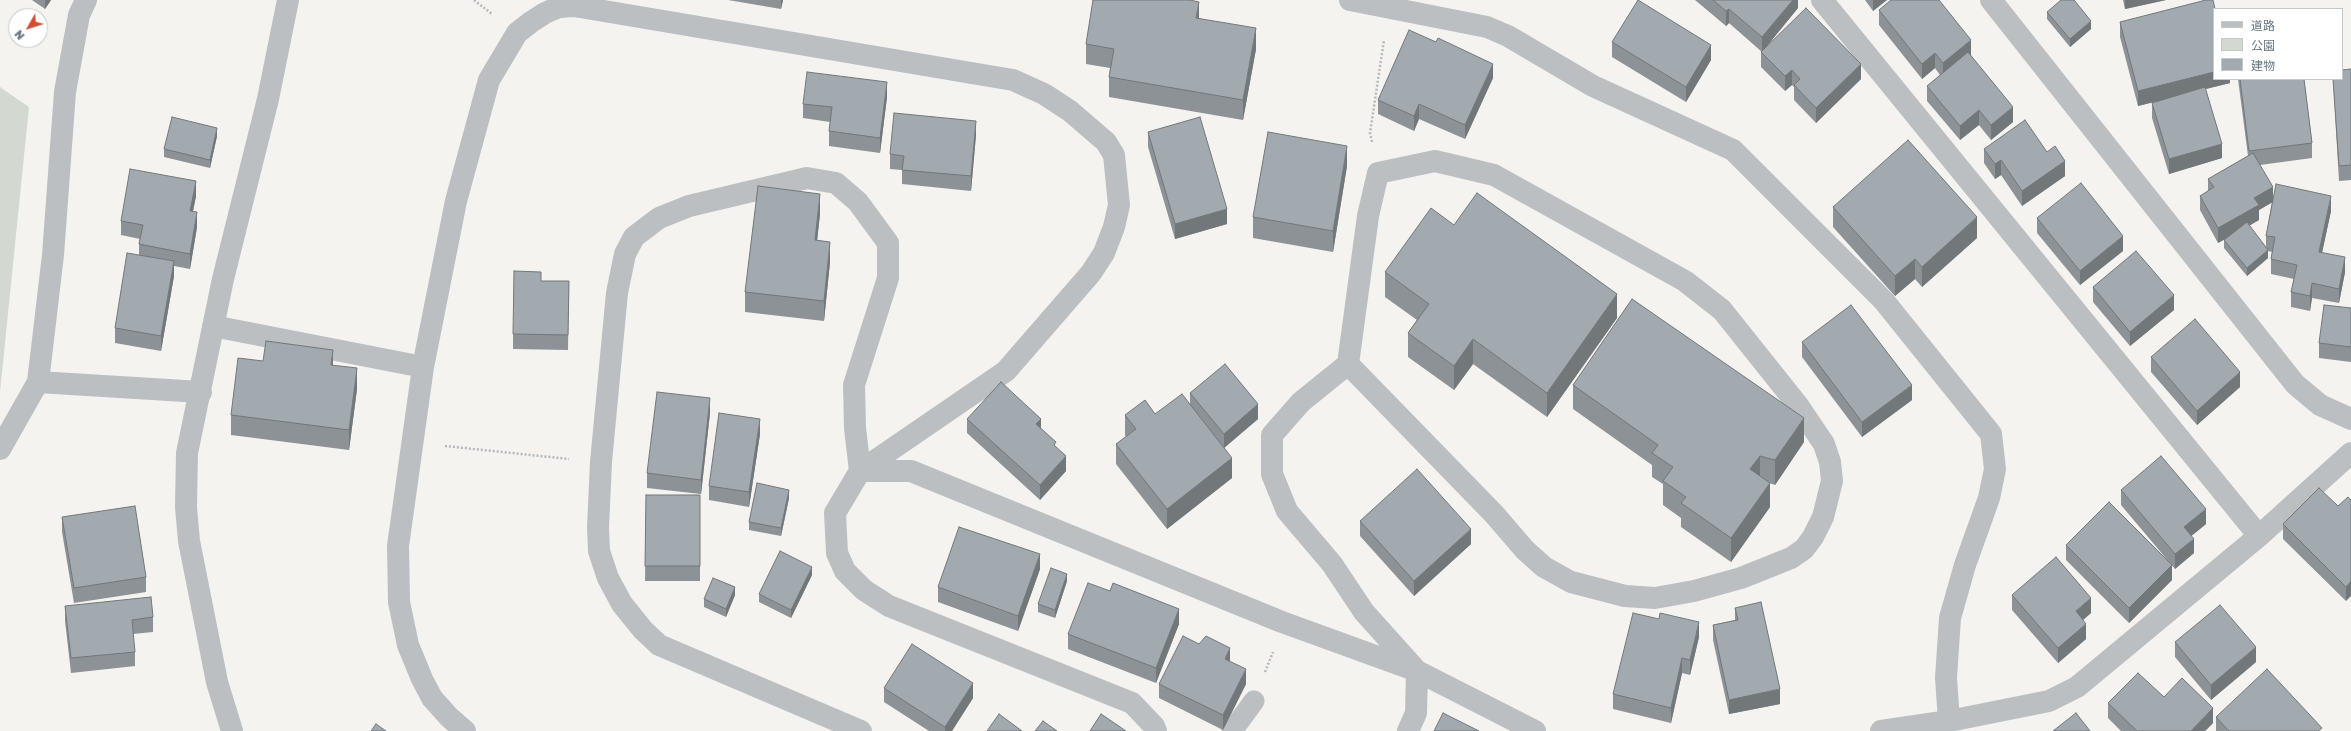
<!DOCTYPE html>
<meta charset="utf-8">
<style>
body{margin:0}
#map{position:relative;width:2351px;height:731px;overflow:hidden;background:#f4f3f0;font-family:"Golos Text","Noto Sans JP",sans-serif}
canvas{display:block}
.legend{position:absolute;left:2213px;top:8px;width:130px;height:72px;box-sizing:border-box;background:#fff;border:1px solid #c2c8cb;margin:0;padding:5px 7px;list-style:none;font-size:12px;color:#66757e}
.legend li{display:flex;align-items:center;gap:8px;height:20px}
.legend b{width:20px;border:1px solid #c2c8cb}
.north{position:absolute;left:8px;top:8px;width:40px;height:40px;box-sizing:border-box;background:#fff;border:1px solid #c2c8cb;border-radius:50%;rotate:231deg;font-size:11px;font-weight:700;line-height:16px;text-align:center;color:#66757e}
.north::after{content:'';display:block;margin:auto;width:14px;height:18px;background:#d04f34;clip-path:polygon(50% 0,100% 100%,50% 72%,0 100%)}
</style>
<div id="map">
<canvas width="2351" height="731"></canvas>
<ul class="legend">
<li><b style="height:5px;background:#bbbfc2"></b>道路</li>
<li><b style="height:11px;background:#d3d8d0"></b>公園</li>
<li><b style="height:11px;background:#a3aaaf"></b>建物</li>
</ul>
<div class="north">N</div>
</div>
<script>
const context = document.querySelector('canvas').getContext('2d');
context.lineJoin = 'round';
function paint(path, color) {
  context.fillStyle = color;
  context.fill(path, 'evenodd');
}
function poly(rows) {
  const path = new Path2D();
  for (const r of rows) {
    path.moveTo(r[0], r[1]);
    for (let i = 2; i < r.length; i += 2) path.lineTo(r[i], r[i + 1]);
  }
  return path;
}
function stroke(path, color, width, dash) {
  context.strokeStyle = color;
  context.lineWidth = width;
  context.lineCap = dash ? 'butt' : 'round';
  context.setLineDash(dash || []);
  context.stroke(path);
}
paint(poly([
 [0,87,29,107,0,392]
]), '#d3d8d0');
stroke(poly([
 [474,0,492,14],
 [1372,142,1370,133,1384,40],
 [445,446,569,459],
 [1265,672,1273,652]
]), '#b5b8ba', 2.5, [2, 2]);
stroke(poly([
 [1232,731,1254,701]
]), '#bbbfc2', 21);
stroke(poly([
 [1350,0,1487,27,1508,36,1593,86,1733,150,1884,301,1991,434,1995,469,1989,498,1965,565,1950,618,1946,678,1949,721],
 [1822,0,2259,536],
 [1991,0,2295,384,2320,405,2351,419],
 [213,326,423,367],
 [1348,364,1494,514,1525,550,1544,567,1571,582,1625,596,1655,598,1694,591,1741,578,1791,558,1804,549,1813,537,1823,517,1832,481,1830,462,1824,444,1797,404,1722,310,1685,281,1494,175,1435,161,1378,173,1368,216,1348,364,1301,402,1272,435,1272,474,1287,511,1332,564,1364,612,1417,671,1416,713,1408,731],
 [38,382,201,392],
 [0,449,38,382,53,255,65,92,79,15,86,0],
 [860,471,911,471,1282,622,1417,671,1535,731],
 [232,731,217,682,189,541,186,507,187,453,223,279,268,99,288,0],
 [465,731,449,717,432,698,422,679,408,645,399,602,398,546,423,367,456,201,489,80,517,33,531,22,545,13,559,7,574,6,1013,80,1044,94,1070,111,1106,142,1114,155,1119,205,1114,227,1104,253,1091,273,1006,371,860,471],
 [861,731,659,645,643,630,622,604,608,578,599,551,598,527,601,462,617,293,625,254,634,237,659,218,689,206,807,178,836,183,858,202,888,243,888,278,854,385,855,428,860,471,835,513,837,553,845,571,864,590,889,606,1132,703,1154,726,1156,731],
 [1881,731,1949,721,2049,701,2077,687,2259,536,2351,453]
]), '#bbbfc2', 22);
paint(poly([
 [32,0,51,0,45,9],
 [728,0,783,0,781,9],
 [1695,0,1798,0,1798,8,1763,51,1861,79,1816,123,1794,100,1794,87,1792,85,1785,91,1761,67,1761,52,1762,52,1729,23,1726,26],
 [1865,0,1887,0,1873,11],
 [2123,0,2166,0,2125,9],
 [1879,10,1971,55,1971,56,2013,122,1991,140,1979,125,1960,140,1927,101,1927,86,1940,75,1935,68,1922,79,1879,25],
 [2047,12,2091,29,2070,47,2047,19],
 [1199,18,1256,49,1243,120,1109,97,1109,77,1110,68,1086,64,1086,44],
 [2120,22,2230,79,2230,83,2205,89,2222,158,2169,174,2152,118,2152,103,2161,100,2138,106,2120,37],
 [1612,42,1711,60,1686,102,1612,57],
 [2351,69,2351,180,2339,181,2333,79,2342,79],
 [1493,78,1465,139,1419,119,1414,131,1378,114,1378,100],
 [2238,79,2304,79,2312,143,2312,158,2260,165,2273,202,2331,211,2322,252,2345,272,2339,303,2312,298,2310,311,2291,307,2291,292,2294,279,2271,274,2271,259,2272,252,2268,251,2268,258,2247,276,2224,248,2224,240,2227,238,2218,243,2200,210,2200,196,2208,191,2208,179,2248,156],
 [2272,202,2266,236,2266,247,2249,226,2259,220,2259,210],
 [887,97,880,153,829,146,829,131,830,122,803,118,803,104],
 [1148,132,1227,224,1175,239,1148,147],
 [976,135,971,191,902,184,902,170,890,169,890,154],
 [217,136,210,168,164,157,164,149],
 [1984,149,2047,152,2065,176,2022,206,2001,175,1995,179,1984,163],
 [1347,166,1333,252,1253,238,1253,217],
 [196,196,193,211,197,227,190,269,174,266,174,276,161,351,115,343,115,328,139,256,139,244,140,239,121,235,121,221],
 [1833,207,1977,238,1922,287,1915,279,1895,296,1833,227],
 [820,214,817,240,830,262,824,321,745,312,745,292],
 [2037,218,2123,251,2080,285,2037,233],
 [1454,225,1617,318,1547,417,1473,364,1454,390,1408,357,1408,333,1417,320,1385,297,1385,272],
 [541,281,569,281,568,350,513,349,513,334],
 [2093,287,2174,310,2130,346,2093,302],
 [2351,308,2351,362,2319,358,2319,343],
 [1802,342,1912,400,1862,437,1802,357],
 [2151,357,2240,387,2197,425,2151,372],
 [263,361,333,365,357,389,349,450,231,435,231,415],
 [1573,385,1804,442,1775,485,1769,483,1770,507,1731,562,1681,527,1681,518,1663,505,1663,484,1652,477,1652,465,1573,409],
 [1190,393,1258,419,1224,448,1232,478,1167,529,1116,464,1116,444,1126,437,1125,435,1125,415,1155,414,1190,405],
 [710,413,701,494,647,488,647,473],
 [967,419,1041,428,1056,447,1066,471,1040,500,967,433],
 [760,434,749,507,709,500,709,486],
 [2121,490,2206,524,2191,536,2194,553,2175,569,2121,505],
 [646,495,700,495,700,581,645,581],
 [789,498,781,536,749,530,749,522],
 [2351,500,2346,601,2283,539,2283,524,2338,506],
 [62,517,146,577,146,592,74,603,62,532],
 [1360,521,1471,544,1414,596,1360,536],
 [2066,545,2172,580,2129,623,2066,560],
 [1040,569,1018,631,938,602,938,587],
 [812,575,791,618,759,602,759,594],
 [1067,581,1055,618,1038,612,1038,604],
 [735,595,726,617,704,607,704,599],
 [2012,595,2091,613,2083,620,2086,639,2058,663,2012,610],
 [65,606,153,617,153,632,133,634,135,652,135,666,71,673,65,621],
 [1735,608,1780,704,1729,714,1713,640,1713,625,1735,620],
 [1179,624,1156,683,1068,649,1068,634],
 [1699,637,1690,675,1682,673,1671,723,1613,709,1613,694],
 [2175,642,2256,662,2211,700,2175,657],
 [1230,661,1246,684,1223,730,1159,698,1159,684],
 [884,688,973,698,952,731,929,731,884,702],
 [2164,697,2213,723,2205,731,2121,731,2108,718,2108,703],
 [2216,717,2322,731,2216,731]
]), '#8c9296');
paint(poly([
 [45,0,51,0,45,9],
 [781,0,783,0,781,9],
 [1793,0,1798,0,1798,8,1762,52,1762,37],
 [1873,0,1887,0,1873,11],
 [2125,0,2166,0,2125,9],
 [1199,2,1199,22,1196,18],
 [1729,9,1729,23,1726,26,1726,11],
 [2091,21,2091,29,2070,47,2070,39],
 [1256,28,1256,49,1243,120,1243,100],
 [1971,40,1971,55,1943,78,1943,63],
 [1711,45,1711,60,1686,102,1686,87],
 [1935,53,1935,68,1922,79,1922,64],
 [1493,64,1493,78,1465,139,1465,125],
 [1861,64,1861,79,1816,123,1816,108],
 [1792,70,1792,85,1785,91,1785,76],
 [2214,72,2214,79,2230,79,2230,83,2138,106,2138,91],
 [887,82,887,97,880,153,880,138],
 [1419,104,1419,119,1414,131,1414,116],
 [2013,107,2013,122,1991,140,1991,125],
 [1979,110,1979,125,1960,140,1960,126],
 [976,121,976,135,971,191,971,176],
 [217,128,217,136,210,168,210,160],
 [2222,144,2222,158,2169,174,2169,159],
 [1347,146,1347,166,1333,252,1333,231],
 [2001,160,2001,175,1995,179,1995,164],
 [2065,161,2065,176,2022,206,2022,191],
 [196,181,196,196,190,226,190,211],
 [2273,187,2273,202,2259,210,2259,220,2218,243,2218,228,2254,198],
 [820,194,820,214,815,260,815,240],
 [2331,196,2331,211,2319,267,2319,252],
 [1227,209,1227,224,1175,239,1175,224],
 [197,212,197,227,190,269,190,254],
 [1977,217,1977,238,1922,287,1922,267],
 [2123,236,2123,251,2080,285,2080,271],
 [830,242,830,262,824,321,824,301],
 [2268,250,2268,258,2247,276,2247,268],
 [2345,257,2345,272,2339,303,2339,289],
 [1915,259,1915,279,1895,296,1895,276],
 [174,261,174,276,161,351,161,336],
 [2312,283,2312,298,2310,311,2310,296],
 [1617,294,1617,318,1547,417,1547,393],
 [2174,295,2174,310,2130,346,2130,332],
 [1473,339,1473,364,1454,390,1454,366],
 [333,350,333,370,331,365],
 [357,368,357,389,349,450,349,430],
 [2240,372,2240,387,2197,425,2197,411],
 [1912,385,1912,400,1862,437,1862,422],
 [710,398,710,413,701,494,701,480],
 [1258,404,1258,419,1224,448,1224,434],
 [1804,418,1804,442,1775,485,1775,460],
 [760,419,760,434,749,507,749,492],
 [1041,419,1041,433,1036,424],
 [1066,456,1066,471,1040,500,1040,485],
 [1760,456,1760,480,1750,469],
 [1232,458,1232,478,1167,529,1167,509],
 [1770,483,1770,507,1731,562,1731,538],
 [789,490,789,498,781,536,781,528],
 [2206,509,2206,524,2184,542,2184,527],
 [1471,529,1471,544,1414,596,1414,581],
 [2194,539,2194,553,2175,569,2175,554],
 [1040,554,1040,569,1018,631,1018,616],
 [2172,565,2172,580,2129,623,2129,608],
 [812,567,812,575,791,618,791,610],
 [1067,574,1067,581,1055,618,1055,610],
 [2351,581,2351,596,2346,601,2346,587],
 [735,587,735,595,726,617,726,609],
 [2091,598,2091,613,2076,626,2076,611],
 [1179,609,1179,624,1156,683,1156,668],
 [1699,622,1699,637,1690,675,1690,660],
 [2086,624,2086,639,2058,663,2058,648],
 [2256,647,2256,662,2211,700,2211,685],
 [1230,648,1230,663,1225,659],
 [1682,658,1682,673,1671,723,1671,708],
 [1246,669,1246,684,1223,730,1223,715],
 [973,683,973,698,952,731,945,731,945,727],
 [1780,689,1780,704,1729,714,1729,700],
 [2213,708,2213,723,2205,731,2191,731]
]), '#72777a');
const building = poly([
 [1093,0,1190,0,1199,2,1196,18,1256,28,1243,100,1109,77,1114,49,1086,44,1093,0],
 [1638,0,1711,45,1686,87,1612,42,1638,0],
 [1713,0,1793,0,1762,37,1729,9,1726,11,1713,0],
 [1891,0,1939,0,1971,40,1943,63,1935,53,1922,64,1879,10,1891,0],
 [2061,0,2074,0,2091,21,2070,39,2047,12,2061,0],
 [2206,0,2213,0,2215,9,2214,9,2214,72,2138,91,2120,22,2206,0],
 [1806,8,1861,64,1816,108,1794,85,1800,79,1792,70,1785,76,1761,52,1806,8],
 [1409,30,1436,42,1438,38,1493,64,1465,125,1419,104,1414,116,1378,100,1409,30],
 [1968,52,2013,107,1991,125,1979,110,1960,126,1927,86,1968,52],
 [2351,69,2351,165,2339,166,2333,79,2342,79,2342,70,2351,69],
 [807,72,887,82,880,138,829,131,832,107,803,104,807,72],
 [2240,79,2304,79,2312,143,2249,151,2240,79],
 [2205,87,2222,144,2169,159,2152,103,2205,87],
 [894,113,976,121,971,176,902,170,904,156,890,154,894,113],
 [172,117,217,128,210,160,164,149,172,117],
 [1200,117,1227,209,1175,224,1148,132,1200,117],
 [2025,120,2047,152,2055,146,2065,161,2022,191,2001,160,1995,164,1984,149,2025,120],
 [1268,132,1347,146,1333,231,1253,217,1268,132],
 [1908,140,1977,217,1922,267,1915,259,1895,276,1833,207,1908,140],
 [2253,153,2273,187,2254,198,2259,205,2218,228,2200,196,2214,187,2208,179,2253,153],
 [130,169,196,181,190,211,197,212,190,254,139,244,143,225,121,221,130,169],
 [2081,183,2123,236,2080,271,2037,218,2081,183],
 [2276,184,2331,196,2319,252,2345,257,2339,289,2312,283,2310,296,2291,292,2297,265,2271,259,2275,237,2266,236,2276,184],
 [758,186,820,194,815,240,830,242,824,301,745,292,758,186],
 [1477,193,1617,294,1547,393,1473,339,1454,366,1408,333,1429,304,1385,272,1431,208,1454,225,1477,193],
 [2247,222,2268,250,2247,268,2224,240,2247,222],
 [2136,251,2174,295,2130,332,2093,287,2136,251],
 [127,253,174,261,161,336,115,328,127,253],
 [514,271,541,272,541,281,569,281,568,335,513,334,514,271],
 [1632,299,1804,418,1775,460,1760,456,1750,469,1770,483,1731,538,1681,503,1686,497,1663,481,1673,467,1652,453,1658,445,1573,385,1632,299],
 [1851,305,1912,385,1862,422,1802,342,1851,305],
 [2324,305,2351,308,2351,347,2319,343,2324,305],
 [2195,319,2240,372,2197,411,2151,357,2195,319],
 [266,341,333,350,331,365,357,368,349,430,231,415,238,358,263,361,266,341],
 [1225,364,1258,404,1224,434,1190,393,1225,364],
 [1001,382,1041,419,1036,424,1056,442,1054,445,1066,456,1040,485,967,419,1001,382],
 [657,392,710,398,701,480,647,473,657,392],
 [1182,394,1232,458,1167,509,1116,444,1136,429,1125,415,1145,400,1155,414,1182,394],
 [719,413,760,419,749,492,709,486,719,413],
 [2161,456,2206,509,2184,527,2194,539,2175,554,2121,490,2161,456],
 [1417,469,1471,529,1414,581,1360,521,1417,469],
 [757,483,789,490,781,528,749,522,757,483],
 [2319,488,2338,506,2348,497,2351,500,2351,581,2346,587,2283,524,2319,488],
 [646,495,700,495,700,566,645,566,646,495],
 [2109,502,2172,565,2129,608,2066,545,2109,502],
 [135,506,146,577,74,588,62,517,135,506],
 [959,527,1040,554,1018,616,938,587,959,527],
 [780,551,812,567,791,610,759,594,780,551],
 [2056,557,2091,598,2076,611,2086,624,2058,648,2012,595,2056,557],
 [1051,568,1067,574,1055,610,1038,604,1051,568],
 [713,578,735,587,726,609,704,599,713,578],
 [1088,583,1110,591,1113,583,1179,609,1156,668,1068,634,1088,583],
 [151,597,153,617,132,620,135,652,71,658,65,606,151,597],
 [1761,602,1780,689,1729,700,1713,625,1738,620,1735,608,1761,602],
 [2220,605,2256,647,2211,685,2175,642,2220,605],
 [1633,613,1659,619,1660,613,1699,622,1690,660,1682,658,1671,708,1613,694,1633,613],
 [1183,636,1199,644,1206,636,1230,648,1225,659,1246,669,1223,715,1159,684,1183,636],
 [912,644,973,683,945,727,884,688,912,644],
 [2267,669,2322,728,2318,731,2229,731,2216,717,2267,669],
 [2138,673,2164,697,2182,678,2213,708,2191,731,2137,731,2108,703,2138,673],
 [1443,713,1479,731,1434,731,1443,713],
 [2076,713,2090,731,2053,731,2076,713],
 [999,714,1022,731,987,731,999,714],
 [1101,714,1126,731,1090,731,1101,714],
 [1043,721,1057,731,1035,731,1043,721],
 [376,724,386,731,371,731,376,724]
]);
paint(building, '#a3aaaf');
stroke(building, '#72777a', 1);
</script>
